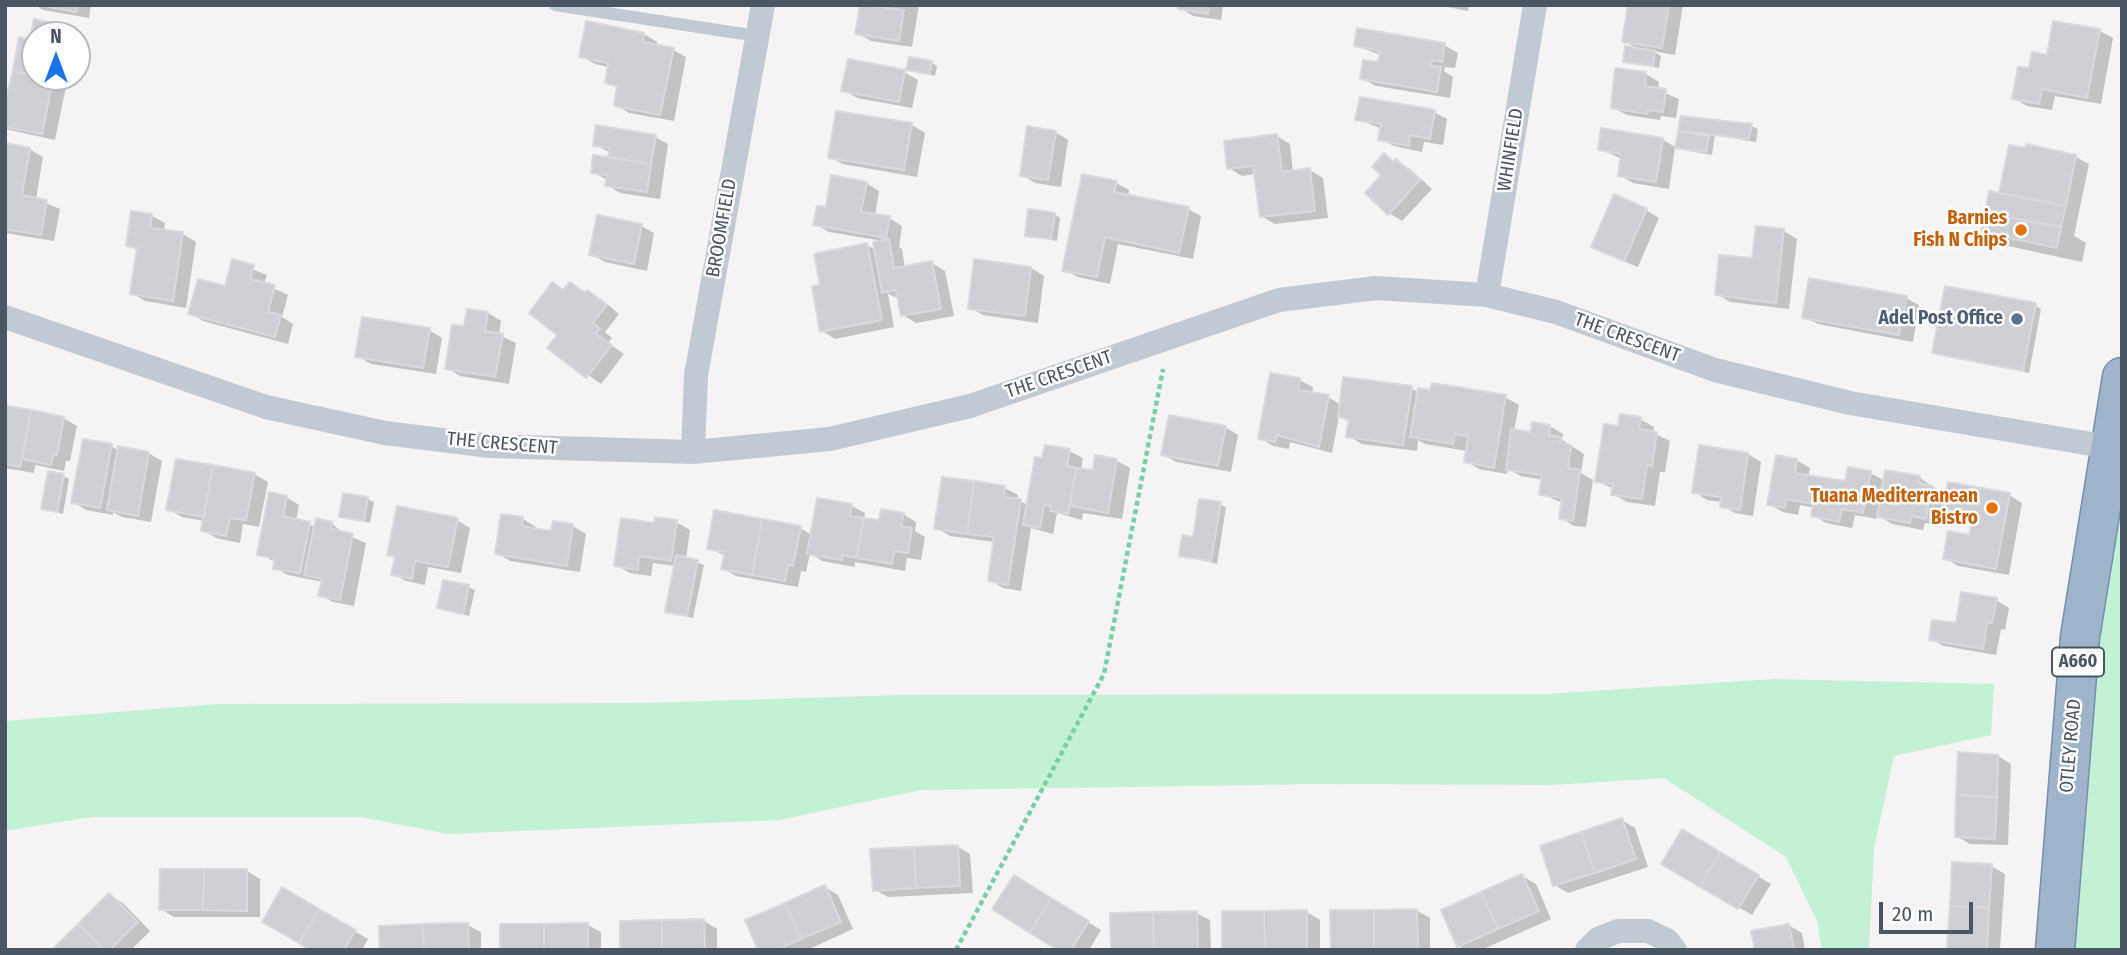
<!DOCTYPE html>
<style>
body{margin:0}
#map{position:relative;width:2127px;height:955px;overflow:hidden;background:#f5f3f3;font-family:"Fira Sans Condensed",sans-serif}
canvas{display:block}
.frame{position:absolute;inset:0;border:7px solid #4a5661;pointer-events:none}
.north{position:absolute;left:21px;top:21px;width:70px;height:70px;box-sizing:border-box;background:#fff;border:2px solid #b7bbc0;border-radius:50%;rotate:0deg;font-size:19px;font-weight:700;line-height:28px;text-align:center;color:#4a5661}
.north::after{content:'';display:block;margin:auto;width:24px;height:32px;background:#1a73e8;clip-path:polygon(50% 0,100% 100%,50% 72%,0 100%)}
.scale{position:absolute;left:1879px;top:902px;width:94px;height:32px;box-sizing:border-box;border:4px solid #4a5661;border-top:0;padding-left:9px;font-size:21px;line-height:24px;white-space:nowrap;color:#4a5661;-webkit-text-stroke:5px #fff;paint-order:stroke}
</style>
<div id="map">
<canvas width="2127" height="955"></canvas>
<div class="frame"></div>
<div class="north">N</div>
<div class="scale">20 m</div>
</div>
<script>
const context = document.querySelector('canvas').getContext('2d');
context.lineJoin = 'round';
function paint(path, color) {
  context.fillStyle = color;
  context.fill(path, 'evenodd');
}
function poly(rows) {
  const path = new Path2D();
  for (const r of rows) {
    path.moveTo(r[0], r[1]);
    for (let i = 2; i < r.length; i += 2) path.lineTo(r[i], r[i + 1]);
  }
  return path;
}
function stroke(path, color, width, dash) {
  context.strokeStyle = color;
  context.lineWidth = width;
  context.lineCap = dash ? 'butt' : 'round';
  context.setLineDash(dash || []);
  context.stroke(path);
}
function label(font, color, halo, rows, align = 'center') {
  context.font = font + ' "Fira Sans Condensed",sans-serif';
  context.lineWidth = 5;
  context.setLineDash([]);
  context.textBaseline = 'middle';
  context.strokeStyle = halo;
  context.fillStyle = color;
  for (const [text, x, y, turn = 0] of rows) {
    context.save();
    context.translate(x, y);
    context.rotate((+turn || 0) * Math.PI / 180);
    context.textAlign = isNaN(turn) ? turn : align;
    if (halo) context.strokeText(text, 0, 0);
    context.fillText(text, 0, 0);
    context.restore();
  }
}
paint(poly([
 [2122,377,2122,950,2055,950],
 [1774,679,1994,684,1991,735,1894,756,1874,849,1869,950,1822,950,1817,921,1786,857,1664,778,1551,785,1320,784,921,790,779,820,448,834,361,817,91,817,5,831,5,721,218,704,647,703,898,695,1547,694]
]), '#c3f1d5');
paint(poly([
 [35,5,91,5,89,18,43,10],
 [862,5,919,5,912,47,871,41,857,33],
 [1180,5,1223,5,1221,20,1193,16,1180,8],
 [1437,5,1469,5,1468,11],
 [1630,5,1683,5,1675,55,1653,51,1661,56,1659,68,1625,61,1640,50,1624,41],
 [35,21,63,26,76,34,35,35,35,77,68,77,55,140,5,129,5,102,31,42],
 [2100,31,2113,38,2101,104,2055,96,2052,110,2027,106,2014,98,2031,70,2048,57],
 [644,34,657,42,656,46,673,50,686,57,674,121,629,113,616,105,619,89,607,82,609,67,595,64,581,56],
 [1444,45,1458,53,1455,68,1445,67,1444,71,1453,77,1450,98,1376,86,1362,78,1379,64,1381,55,1356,46],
 [931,62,937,66,935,76,908,69],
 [1616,70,1646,74,1659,82,1658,90,1679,99,1676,118,1661,116,1660,120,1627,115,1613,108],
 [904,72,918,80,912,108,857,98,843,90],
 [1434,112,1447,119,1443,145,1424,142,1422,152,1394,146,1380,139,1382,129,1357,119],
 [1682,118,1751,126,1758,129,1756,142,1715,135,1712,155,1683,150,1677,147],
 [912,125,925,133,917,177,843,164,830,157],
 [1055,132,1068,140,1061,187,1035,183,1022,175],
 [1277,136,1290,144,1293,172,1310,170,1323,178,1328,218,1275,224,1261,216,1256,174,1242,176,1229,168],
 [655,137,668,144,660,199,620,193,607,185,608,180,592,172,610,159,611,153,595,145],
 [1662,139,1675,147,1669,189,1633,183,1620,175,1622,159,1600,149],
 [5,145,29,149,43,157,36,199,60,209,54,241,5,233],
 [2027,147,2076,157,2089,164,2074,236,2086,243,2082,262,2008,246,1983,232],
 [1384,156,1410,169,1432,189,1402,221,1389,213],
 [866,183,879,191,875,216,889,218,902,226,899,247,902,249,905,268,932,263,945,271,954,316,916,323,903,315,900,299,888,294,894,327,835,339,822,331,822,286,866,245,876,250,883,241,829,232,815,224,827,210],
 [1116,183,1129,190,1128,196,1188,209,1201,216,1193,259,1118,244,1110,284,1078,277,1064,270],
 [1646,210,1659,218,1638,267,1606,254],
 [1054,214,1060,218,1057,241,1027,235],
 [152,216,165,223,164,231,183,234,196,242,186,308,145,301,132,293,139,251,128,245],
 [641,226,654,233,647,271,605,262,591,254],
 [1784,231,1797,239,1789,309,1730,302,1717,294],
 [976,261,1031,268,1044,276,1038,323,983,315,970,308],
 [234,262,267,275,264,284,288,295,282,317,293,324,288,344,203,321,190,313,226,289],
 [570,284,601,299,619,314,605,332,612,338,608,343,624,354,601,384,550,348,560,335,564,291],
 [1906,298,1919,305,1913,342,1818,324,1804,317],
 [2035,305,2041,309,2029,373,1934,352],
 [488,313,501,321,499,335,516,343,509,384,460,376,447,368,466,328],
 [429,330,442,338,436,374,371,364,357,356],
 [1299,380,1313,387,1312,394,1328,397,1341,405,1411,388,1419,393,1505,397,1519,405,1514,431,1532,433,1550,426,1563,434,1562,440,1584,454,1581,473,1593,480,1586,527,1574,526,1561,518,1563,503,1541,494,1543,480,1521,476,1508,469,1507,474,1479,469,1466,461,1467,451,1425,444,1418,440,1417,451,1362,444,1348,436,1350,422,1339,416,1332,453,1290,442,1289,449,1273,446,1260,438],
 [5,405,63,418,77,426,70,461,66,461,64,471,35,465,34,473,5,468],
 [1640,419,1654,427,1653,433,1670,441,1665,472,1660,472,1655,506,1627,502,1613,494,1614,489,1597,481,1619,428],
 [1225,427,1238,435,1231,472,1176,462,1163,454],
 [111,446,119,451,148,453,162,461,151,522,122,517,113,512,113,515,86,510,73,502],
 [1069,451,1083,458,1081,470,1094,472,1117,461,1130,468,1122,519,1083,513,1082,520,1057,513,1053,534,1031,528,1021,591,1003,588,990,580,995,542,950,536,936,528,943,479,1005,488,1018,495,1017,500,1028,505,1044,460],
 [1748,454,1761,462,1753,516,1735,513,1722,506,1722,502,1707,500,1694,492],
 [1796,460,1810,468,1808,477,1847,483,1870,473,1885,481,1920,478,1947,496,2009,495,2022,503,2009,575,1958,566,1945,558,1970,537,1973,524,1957,521,1942,512,1939,525,1925,523,1923,530,1892,524,1877,515,1877,519,1855,515,1852,528,1826,523,1813,515,1814,508,1800,505,1798,515,1783,512,1769,504],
 [254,474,268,482,259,527,243,524,240,543,216,538,203,530,204,521,182,517,168,509],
 [63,476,69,479,63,514,43,508],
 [286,497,299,505,296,521,316,527,331,523,344,534,366,543,354,606,333,602,320,595,323,582,288,575,275,568,276,562,259,554],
 [368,499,374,502,370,523,341,516],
 [819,500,852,506,865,513,864,520,880,522,903,514,916,522,915,531,925,537,921,560,907,558,905,571,855,562,855,567,822,561,810,553,806,572,801,571,798,587,736,576,723,568,726,556,709,548,800,528,812,535],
 [1220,504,1226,507,1217,564,1181,555],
 [523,519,536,527,535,530,553,533,573,526,586,534,580,572,510,561,497,553],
 [457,520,470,528,461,573,428,567,425,585,406,581,393,574,396,558,389,555],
 [676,522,690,530,686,559,704,565,693,618,667,611,676,566,653,563,651,576,630,573,616,565,656,525],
 [468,587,475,590,469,616,439,608],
 [1996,600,2009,608,2005,630,2001,629,1996,655,1944,646,1930,639],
 [1998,756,2011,764,2008,845,1970,844,1956,836],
 [1622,820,1635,828,1648,867,1568,893,1555,885],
 [1683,832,1771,884,1752,915,1664,864],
 [957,846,970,854,973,893,888,897,875,890],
 [1991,866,2005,874,2000,950,1951,950,1949,948],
 [247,871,260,879,260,917,174,917,161,909],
 [1522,876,1536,884,1551,919,1481,950,1465,950,1459,946],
 [1027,885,1101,930,1089,950,1061,950],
 [825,887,838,895,853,929,807,950,760,950],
 [283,889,368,939,362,950,313,950],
 [110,896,123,903,150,931,131,950,54,950],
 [1416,910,1430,918,1430,950,1333,950],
 [1307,912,1320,920,1320,950,1224,950],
 [1196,913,1210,920,1211,950,1113,950],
 [704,921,717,929,717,950,622,950],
 [467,925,481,932,481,950,381,950],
 [588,925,601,932,601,950,502,950],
 [1788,925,1802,933,1805,950,1756,950]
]), '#0003');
const building = poly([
 [39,5,77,5,76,12,39,5],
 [860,5,904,10,899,41,855,34,860,5],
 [1178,5,1209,5,1208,14,1178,9,1178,5],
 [1628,5,1669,5,1662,48,1622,42,1628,5],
 [34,19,64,25,61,35,35,35,35,76,13,71,19,37,30,40,34,19],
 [586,21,644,33,643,42,674,48,660,115,614,106,617,86,605,83,608,63,579,57,586,21],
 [2053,21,2100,29,2087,98,2042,89,2039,104,2012,99,2018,67,2029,68,2032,52,2047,55,2053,21],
 [1357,28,1445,43,1442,62,1432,60,1431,66,1441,67,1437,92,1360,79,1363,60,1378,62,1380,51,1354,46,1357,28],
 [1625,46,1655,51,1653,66,1623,62,1625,46],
 [909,57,932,61,929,74,906,70,909,57],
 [848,59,905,70,899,102,841,91,848,59],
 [1615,68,1646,72,1645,86,1666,89,1663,112,1648,110,1647,114,1611,108,1615,68],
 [13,71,53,79,42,134,5,127,5,101,13,71],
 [1360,97,1435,110,1430,139,1410,135,1409,146,1378,140,1381,124,1355,120,1360,97],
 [836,111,912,123,904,170,828,158,836,111],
 [1681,116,1752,124,1749,139,1678,131,1681,116],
 [596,125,656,135,651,164,608,157,610,148,593,146,596,125],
 [1027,126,1056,131,1048,180,1020,176,1027,126],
 [1601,128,1663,138,1656,182,1618,176,1621,154,1598,150,1601,128],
 [1678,131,1709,136,1706,152,1675,148,1678,131],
 [1277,134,1282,172,1310,168,1315,211,1260,217,1253,166,1227,169,1224,141,1277,134],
 [5,143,30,148,22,195,47,200,41,235,5,229,5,143],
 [2026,144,2076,155,2066,206,1999,193,2009,145,2025,148,2026,144],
 [1384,153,1393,162,1396,159,1420,180,1388,215,1365,193,1381,175,1372,167,1384,153],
 [593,155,651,164,647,192,605,186,607,175,591,173,593,155],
 [1082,174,1117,181,1114,192,1189,207,1179,253,1105,237,1097,277,1062,271,1082,174],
 [831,175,867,182,861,212,890,216,886,238,813,225,817,206,826,207,831,175],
 [1989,191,2066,206,2061,227,1985,213,1989,191],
 [1614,194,1647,209,1624,261,1591,247,1614,194],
 [1028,209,1055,213,1051,239,1025,236,1028,209],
 [131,211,152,214,150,228,183,232,173,301,130,294,137,248,126,246,131,211],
 [1985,213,2061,227,2057,248,1981,232,1985,213],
 [597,215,642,224,634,264,589,255,597,215],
 [1756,226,1784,229,1776,303,1715,295,1719,255,1752,258,1756,226],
 [889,239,894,268,932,261,941,309,901,316,896,290,882,293,873,242,889,239],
 [867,243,882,320,820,332,812,286,820,285,814,254,867,243],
 [232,259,254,265,250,279,275,285,268,312,281,315,275,337,188,314,198,279,225,286,232,259],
 [974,259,1031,267,1025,316,968,309,974,259],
 [1809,278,1907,296,1899,335,1802,318,1809,278],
 [552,282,563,290,570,282,585,293,587,290,607,305,593,323,600,329,596,334,612,345,586,378,547,348,557,335,529,313,552,282],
 [1945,286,2036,303,2023,371,1932,353,1945,286],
 [467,309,488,312,485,331,503,334,495,377,445,369,452,325,464,326,467,309],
 [362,317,430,328,423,368,355,357,362,317],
 [1270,373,1300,378,1298,390,1329,395,1319,447,1277,435,1275,442,1258,439,1270,373],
 [1343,377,1412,386,1403,445,1346,437,1349,419,1338,417,1343,377],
 [1432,383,1506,395,1494,468,1464,462,1468,436,1455,434,1453,444,1410,437,1418,388,1430,390,1432,383],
 [5,402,8,406,31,410,20,467,5,464,5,402],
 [31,410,64,417,57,455,53,454,51,465,22,459,31,410],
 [1620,414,1641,417,1639,429,1657,432,1652,466,1647,465,1642,499,1611,495,1613,484,1595,482,1604,424,1618,426,1620,414],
 [1169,415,1226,426,1218,466,1161,455,1169,415],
 [1532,422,1550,425,1549,435,1561,437,1560,443,1571,445,1568,468,1580,470,1573,521,1559,519,1562,498,1539,495,1542,475,1506,470,1511,429,1531,432,1532,422],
 [83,439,112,444,100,508,71,503,83,439],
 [1045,445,1070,449,1067,466,1076,468,1068,514,1050,511,1051,506,1044,505,1040,528,1023,525,1035,457,1042,458,1045,445],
 [1699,445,1748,453,1740,510,1720,507,1721,497,1692,493,1699,445],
 [118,446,149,452,138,516,107,510,118,446],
 [1095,455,1117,459,1108,513,1070,506,1076,468,1093,470,1095,455],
 [1776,455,1797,459,1795,473,1845,481,1848,467,1871,471,1863,513,1842,509,1839,522,1811,516,1813,504,1786,499,1785,508,1767,505,1776,455],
 [176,459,213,465,204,517,166,510,176,459],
 [213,465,255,473,246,520,230,518,226,536,201,531,213,465],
 [1885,470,1920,476,1919,483,1932,486,1926,519,1911,516,1910,523,1877,517,1885,470],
 [48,471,64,474,57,512,41,509,48,471],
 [942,477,974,481,967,534,934,529,942,477],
 [974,481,1005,486,1004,497,1021,499,1008,585,988,581,994,537,967,534,974,481],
 [1948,482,2010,493,1996,569,1943,559,1948,531,1969,535,1972,519,1942,514,1948,482],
 [269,492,287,496,283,516,310,522,300,573,273,569,275,558,257,555,269,492],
 [343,493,368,497,364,521,339,517,343,493],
 [817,498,852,504,850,516,864,518,856,558,842,555,842,560,807,554,817,498],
 [1199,499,1221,502,1211,561,1179,556,1182,535,1193,537,1199,499],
 [397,506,458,518,448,567,415,561,412,579,391,575,395,557,387,555,397,506],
 [881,509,904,513,901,526,912,528,908,553,894,551,892,564,856,558,864,518,879,520,881,509],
 [714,510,762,519,752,575,721,569,725,552,707,549,714,510],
 [501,514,523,517,522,526,551,531,553,521,573,524,567,566,495,554,501,514],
 [655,517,677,520,671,561,639,556,638,570,614,566,621,518,654,523,655,517],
 [316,518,332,522,331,529,353,534,340,600,318,596,322,579,304,575,316,518],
 [762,519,801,526,793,566,788,565,785,581,752,575,762,519],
 [676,555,698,560,687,616,665,612,676,555],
 [443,580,469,585,463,614,437,608,443,580],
 [1961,592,1997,598,1992,623,1987,622,1983,649,1929,640,1932,620,1956,623,1961,592],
 [1958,752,1998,755,1997,797,1956,795,1958,752],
 [1956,795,1997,797,1995,839,1955,837,1956,795],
 [1622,818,1636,859,1595,873,1581,832,1622,818],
 [1682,829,1720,852,1700,887,1661,864,1682,829],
 [1581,832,1595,873,1553,886,1540,846,1581,832],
 [958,845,960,886,916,888,914,847,958,845],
 [914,847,916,888,873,891,870,849,914,847],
 [1720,852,1759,875,1738,909,1700,887,1720,852],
 [1952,862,1992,864,1989,908,1950,906,1952,862],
 [160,869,204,869,203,910,159,910,160,869],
 [204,869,247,869,247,911,203,910,204,869],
 [1522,874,1539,911,1498,929,1481,892,1522,874],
 [1014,875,1051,898,1030,933,992,909,1014,875],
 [825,885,841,922,801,939,785,903,825,885],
 [282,887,319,909,299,943,262,922,282,887],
 [1481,892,1498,929,1457,947,1441,910,1481,892],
 [109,893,138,922,110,950,104,950,78,924,109,893],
 [1051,898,1089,921,1071,950,1058,950,1030,933,1051,898],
 [785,903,801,939,777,950,758,950,745,920,785,903],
 [1950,906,1989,908,1987,950,1947,949,1950,906],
 [319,909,356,930,344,950,310,950,299,943,319,909],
 [1417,909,1418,950,1374,950,1374,910,1417,909],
 [1307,910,1307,950,1265,950,1264,911,1307,910],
 [1330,910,1374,910,1374,950,1331,950,1330,910],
 [1197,911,1198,950,1154,950,1153,912,1197,911],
 [1222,911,1264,911,1265,950,1222,950,1222,911],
 [1153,912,1154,950,1111,950,1110,913,1153,912],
 [704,919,705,950,662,950,662,920,704,919],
 [662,920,662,950,620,950,620,921,662,920],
 [468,923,469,950,424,950,423,924,468,923],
 [588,923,588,950,544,950,544,924,588,923],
 [78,924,104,950,52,950,78,924],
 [423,924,424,950,380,950,379,926,423,924],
 [500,924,544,924,544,950,500,950,500,924],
 [1789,924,1794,950,1755,950,1751,931,1789,924]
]);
paint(building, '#cdcfd5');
stroke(building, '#d7d9de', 2);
const trunk = poly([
 [2055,950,2080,637,2122,377]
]);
stroke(trunk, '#7690ad', 41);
stroke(poly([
 [956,950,1104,674,1163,369]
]), '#7ad0a6', 4.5, [5, 3.5]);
stroke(poly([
 [555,5,757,36]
]), '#c1cad2', 12);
stroke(poly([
 [1487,295,1535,5],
 [5,317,266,407,385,433,490,446,693,452,830,439,970,406,1279,300,1376,288,1487,295,1556,312,1715,370,1850,403,2109,447],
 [693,452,696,375,763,5],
 [1587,950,1598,939,1618,931,1648,931,1667,940,1675,950]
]), '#c1cad2', 24);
stroke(trunk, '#9fb4c9', 38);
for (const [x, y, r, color] of [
 [2021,230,7,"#e8710a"],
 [2017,319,7,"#5c6f8a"],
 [1992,508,7,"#e8710a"]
]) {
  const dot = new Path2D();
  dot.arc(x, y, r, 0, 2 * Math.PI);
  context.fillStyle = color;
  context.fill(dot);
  stroke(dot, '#fff', 2.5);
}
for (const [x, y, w] of [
 [2078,662,52]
]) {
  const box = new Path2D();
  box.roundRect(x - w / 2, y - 14.5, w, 29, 5);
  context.fillStyle = '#fff';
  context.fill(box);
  stroke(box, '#4a5661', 2);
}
label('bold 18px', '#4a5661', null, [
 ["A660",2078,662]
]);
label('19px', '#4a5661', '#fff', [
 ["WHINFIELD",1511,150,-81],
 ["BROOMFIELD",722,228,-80],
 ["THE CRESCENT",1627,338,20],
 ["THE CRESCENT",1059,375,-19],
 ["THE CRESCENT",502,444,5],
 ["OTLEY ROAD",2071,746,-85]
]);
label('bold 19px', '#c56008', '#fff', [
 ["Barnies",2007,219],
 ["Fish N Chips",2007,241],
 ["Tuana Mediterranean",1978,497],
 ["Bistro",1978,519]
], 'right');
label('bold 19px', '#4e5e75', '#fff', [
 ["Adel Post Office",2003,319]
], 'right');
</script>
